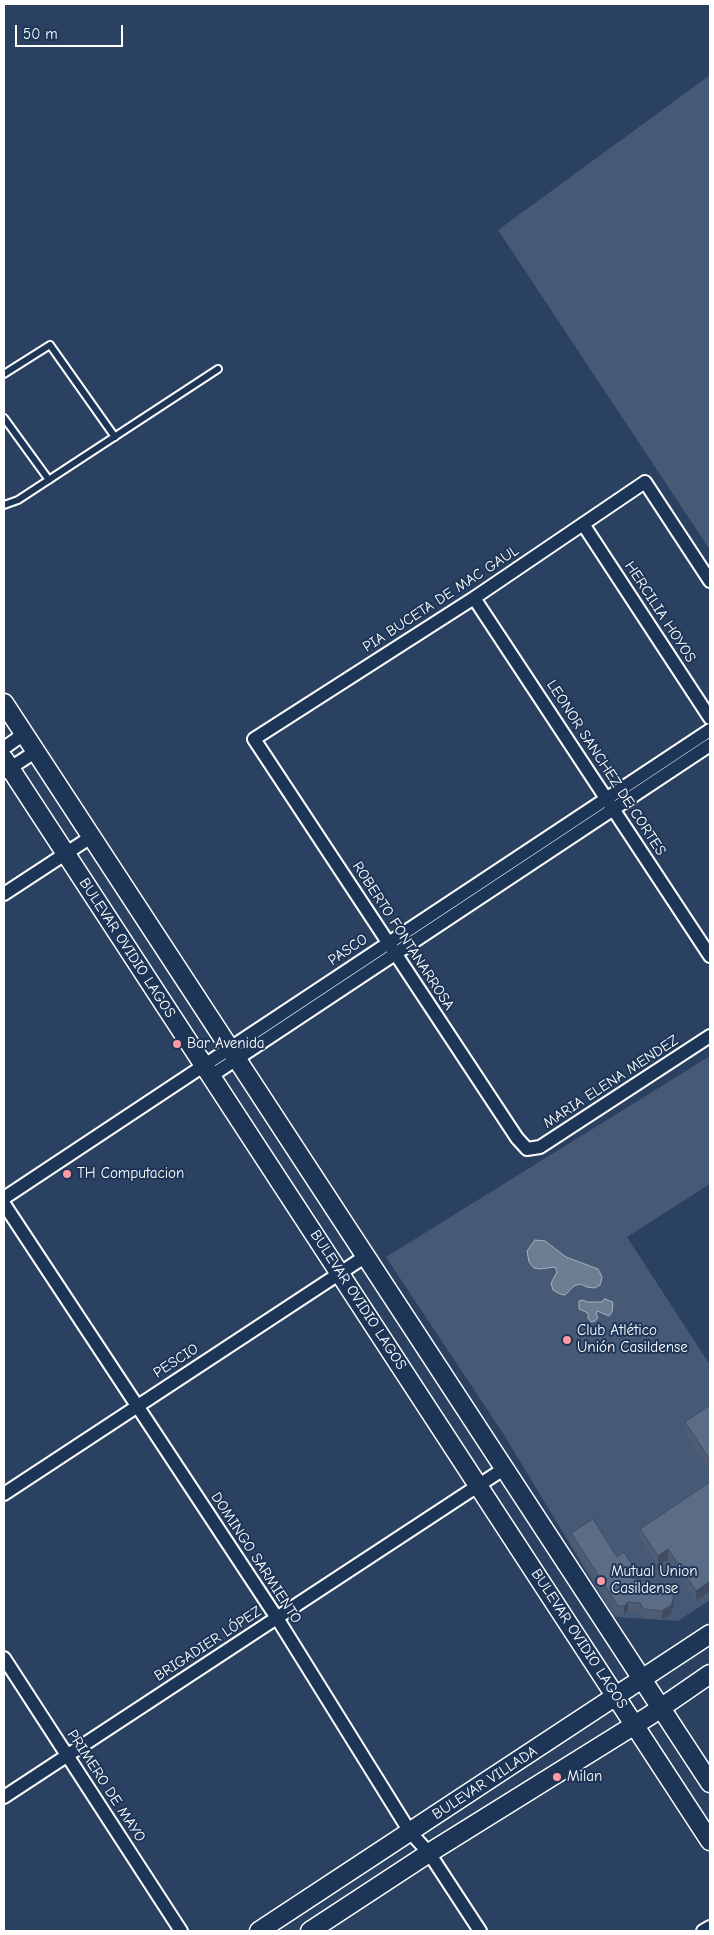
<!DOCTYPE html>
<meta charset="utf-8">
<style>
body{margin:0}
#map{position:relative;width:714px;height:1935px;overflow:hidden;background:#2a4161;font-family:"Comic Neue",sans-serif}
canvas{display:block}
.frame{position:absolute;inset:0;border:5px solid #fff;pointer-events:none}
.scale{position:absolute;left:15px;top:25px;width:108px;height:22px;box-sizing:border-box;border:2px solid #fff;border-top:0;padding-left:6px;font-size:15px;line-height:18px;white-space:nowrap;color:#fff;-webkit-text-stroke:4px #1d3557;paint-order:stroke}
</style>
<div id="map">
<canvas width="714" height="1935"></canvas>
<div class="frame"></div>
<div class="scale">50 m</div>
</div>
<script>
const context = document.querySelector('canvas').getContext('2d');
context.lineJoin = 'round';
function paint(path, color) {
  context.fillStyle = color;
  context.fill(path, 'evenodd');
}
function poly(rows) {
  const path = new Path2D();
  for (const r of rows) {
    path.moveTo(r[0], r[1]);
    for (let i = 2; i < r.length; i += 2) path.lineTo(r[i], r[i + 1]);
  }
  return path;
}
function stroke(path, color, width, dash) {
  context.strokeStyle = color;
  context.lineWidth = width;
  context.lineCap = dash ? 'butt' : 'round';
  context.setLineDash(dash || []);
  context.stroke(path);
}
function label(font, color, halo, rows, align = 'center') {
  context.font = font + ' "Comic Neue",sans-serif';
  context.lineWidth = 4;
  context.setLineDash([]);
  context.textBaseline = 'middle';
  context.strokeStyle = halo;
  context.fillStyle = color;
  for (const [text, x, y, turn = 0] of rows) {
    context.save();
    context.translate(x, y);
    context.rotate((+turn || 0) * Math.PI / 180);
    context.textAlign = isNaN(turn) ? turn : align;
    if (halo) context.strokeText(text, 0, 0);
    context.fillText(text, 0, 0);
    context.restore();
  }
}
paint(poly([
 [710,75,710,550,498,230],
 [710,1056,710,1184,627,1237,710,1365,710,1600,678,1621,614,1617,504,1435,386,1257]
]), '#465975');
const water = poly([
 [535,1240,545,1241,566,1257,598,1269,602,1277,600,1285,595,1288,587,1287,580,1284,574,1286,565,1295,560,1294,553,1290,551,1283,557,1272,555,1267,540,1269,534,1268,529,1262,527,1251,535,1240],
 [605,1299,613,1302,612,1312,609,1316,597,1311,596,1314,598,1317,595,1321,591,1322,588,1318,588,1313,579,1309,579,1301,583,1300,587,1302,601,1302,605,1299]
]);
paint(water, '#6d7d92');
stroke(water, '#a7b1be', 1);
const service = poly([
 [4,374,50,345,115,437],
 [4,418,49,480],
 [4,505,18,500,218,369]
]);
const minor = poly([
 [583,524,710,718],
 [710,581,645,482,474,598,254,739,517,1138,527,1149,540,1147,710,1036],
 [474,598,710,956],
 [4,748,24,734],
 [4,772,35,752],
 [4,894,91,837],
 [211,1076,710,745],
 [4,1198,710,730],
 [4,1204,277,1618,410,1832,429,1853,480,1931],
 [4,1494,366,1256],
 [4,1658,181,1931],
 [4,1797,505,1468],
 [703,1931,710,1927]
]);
const secondary = poly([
 [4,703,710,1783],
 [4,759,710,1841],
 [259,1931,710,1634],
 [310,1931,429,1853,649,1716,710,1674]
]);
stroke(service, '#fff', 10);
stroke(minor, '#fff', 16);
stroke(secondary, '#fff', 21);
stroke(service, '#1d3557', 6);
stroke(minor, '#1d3557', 12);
stroke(secondary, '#1d3557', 18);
paint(poly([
 [710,1405,710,1470,685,1432,685,1422],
 [710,1482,710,1591,696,1601,668,1559,658,1566,640,1539,640,1529],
 [571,1533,617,1557,633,1576,630,1577,674,1606,671,1614,662,1620,643,1618,640,1612,628,1611,624,1615,618,1615,571,1542]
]), '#4e5d73');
paint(poly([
 [668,1549,668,1559,658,1566,658,1556],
 [633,1566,633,1576,618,1583,618,1574],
 [710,1581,710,1591,696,1601,696,1591],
 [674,1597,674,1606,671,1614,662,1620,662,1611],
 [628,1602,628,1611,624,1615,624,1606]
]), '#404c5e');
const building = poly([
 [710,1405,710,1460,685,1422,710,1405],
 [710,1482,710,1581,696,1591,668,1549,658,1556,640,1529,710,1482],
 [593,1519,617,1557,624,1552,633,1566,618,1574,665,1587,674,1597,671,1605,662,1611,643,1609,640,1603,628,1602,624,1606,618,1606,571,1533,593,1519]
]);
paint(building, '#5b6c86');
stroke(building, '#404c5e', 1);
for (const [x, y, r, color] of [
 [177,1044,5,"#ff9aa2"],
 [67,1174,5,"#ff9aa2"],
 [567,1340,5,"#ff9aa2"],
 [601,1581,5,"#ff9aa2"],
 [557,1777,5,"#ff9aa2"]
]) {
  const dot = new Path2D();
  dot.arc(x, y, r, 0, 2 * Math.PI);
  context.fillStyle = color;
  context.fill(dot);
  stroke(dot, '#1d3557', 2);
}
label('15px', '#fff', '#1d3557', [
 ["PIA BUCETA DE MAC GAUL",441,599,-33],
 ["HERCILIA HOYOS",660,612,57],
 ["LEONOR SANCHEZ DE CORTES",606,768,57],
 ["ROBERTO FONTANARROSA",403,936,57],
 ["BULEVAR OVIDIO LAGOS",127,948,57],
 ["PASCO",348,950,-34],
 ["MARIA ELENA MENDEZ",611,1082,-33],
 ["BULEVAR OVIDIO LAGOS",358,1300,57],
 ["PESCIO",176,1361,-33],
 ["DOMINGO SARMIENTO",256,1558,57],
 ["BULEVAR OVIDIO LAGOS",579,1639,57],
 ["BRIGADIER LÓPEZ",208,1644,-33],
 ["BULEVAR VILLADA",485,1783,-33],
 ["PRIMERO DE MAYO",106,1786,57]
]);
label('15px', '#fff', '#1d3557', [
 ["Bar Avenida",187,1044],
 ["TH Computacion",77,1174],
 ["Club Atlético",577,1331],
 ["Unión Casildense",577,1348],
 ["Mutual Union",611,1572],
 ["Casildense",611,1589],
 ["Milan",567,1777]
], 'left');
</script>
